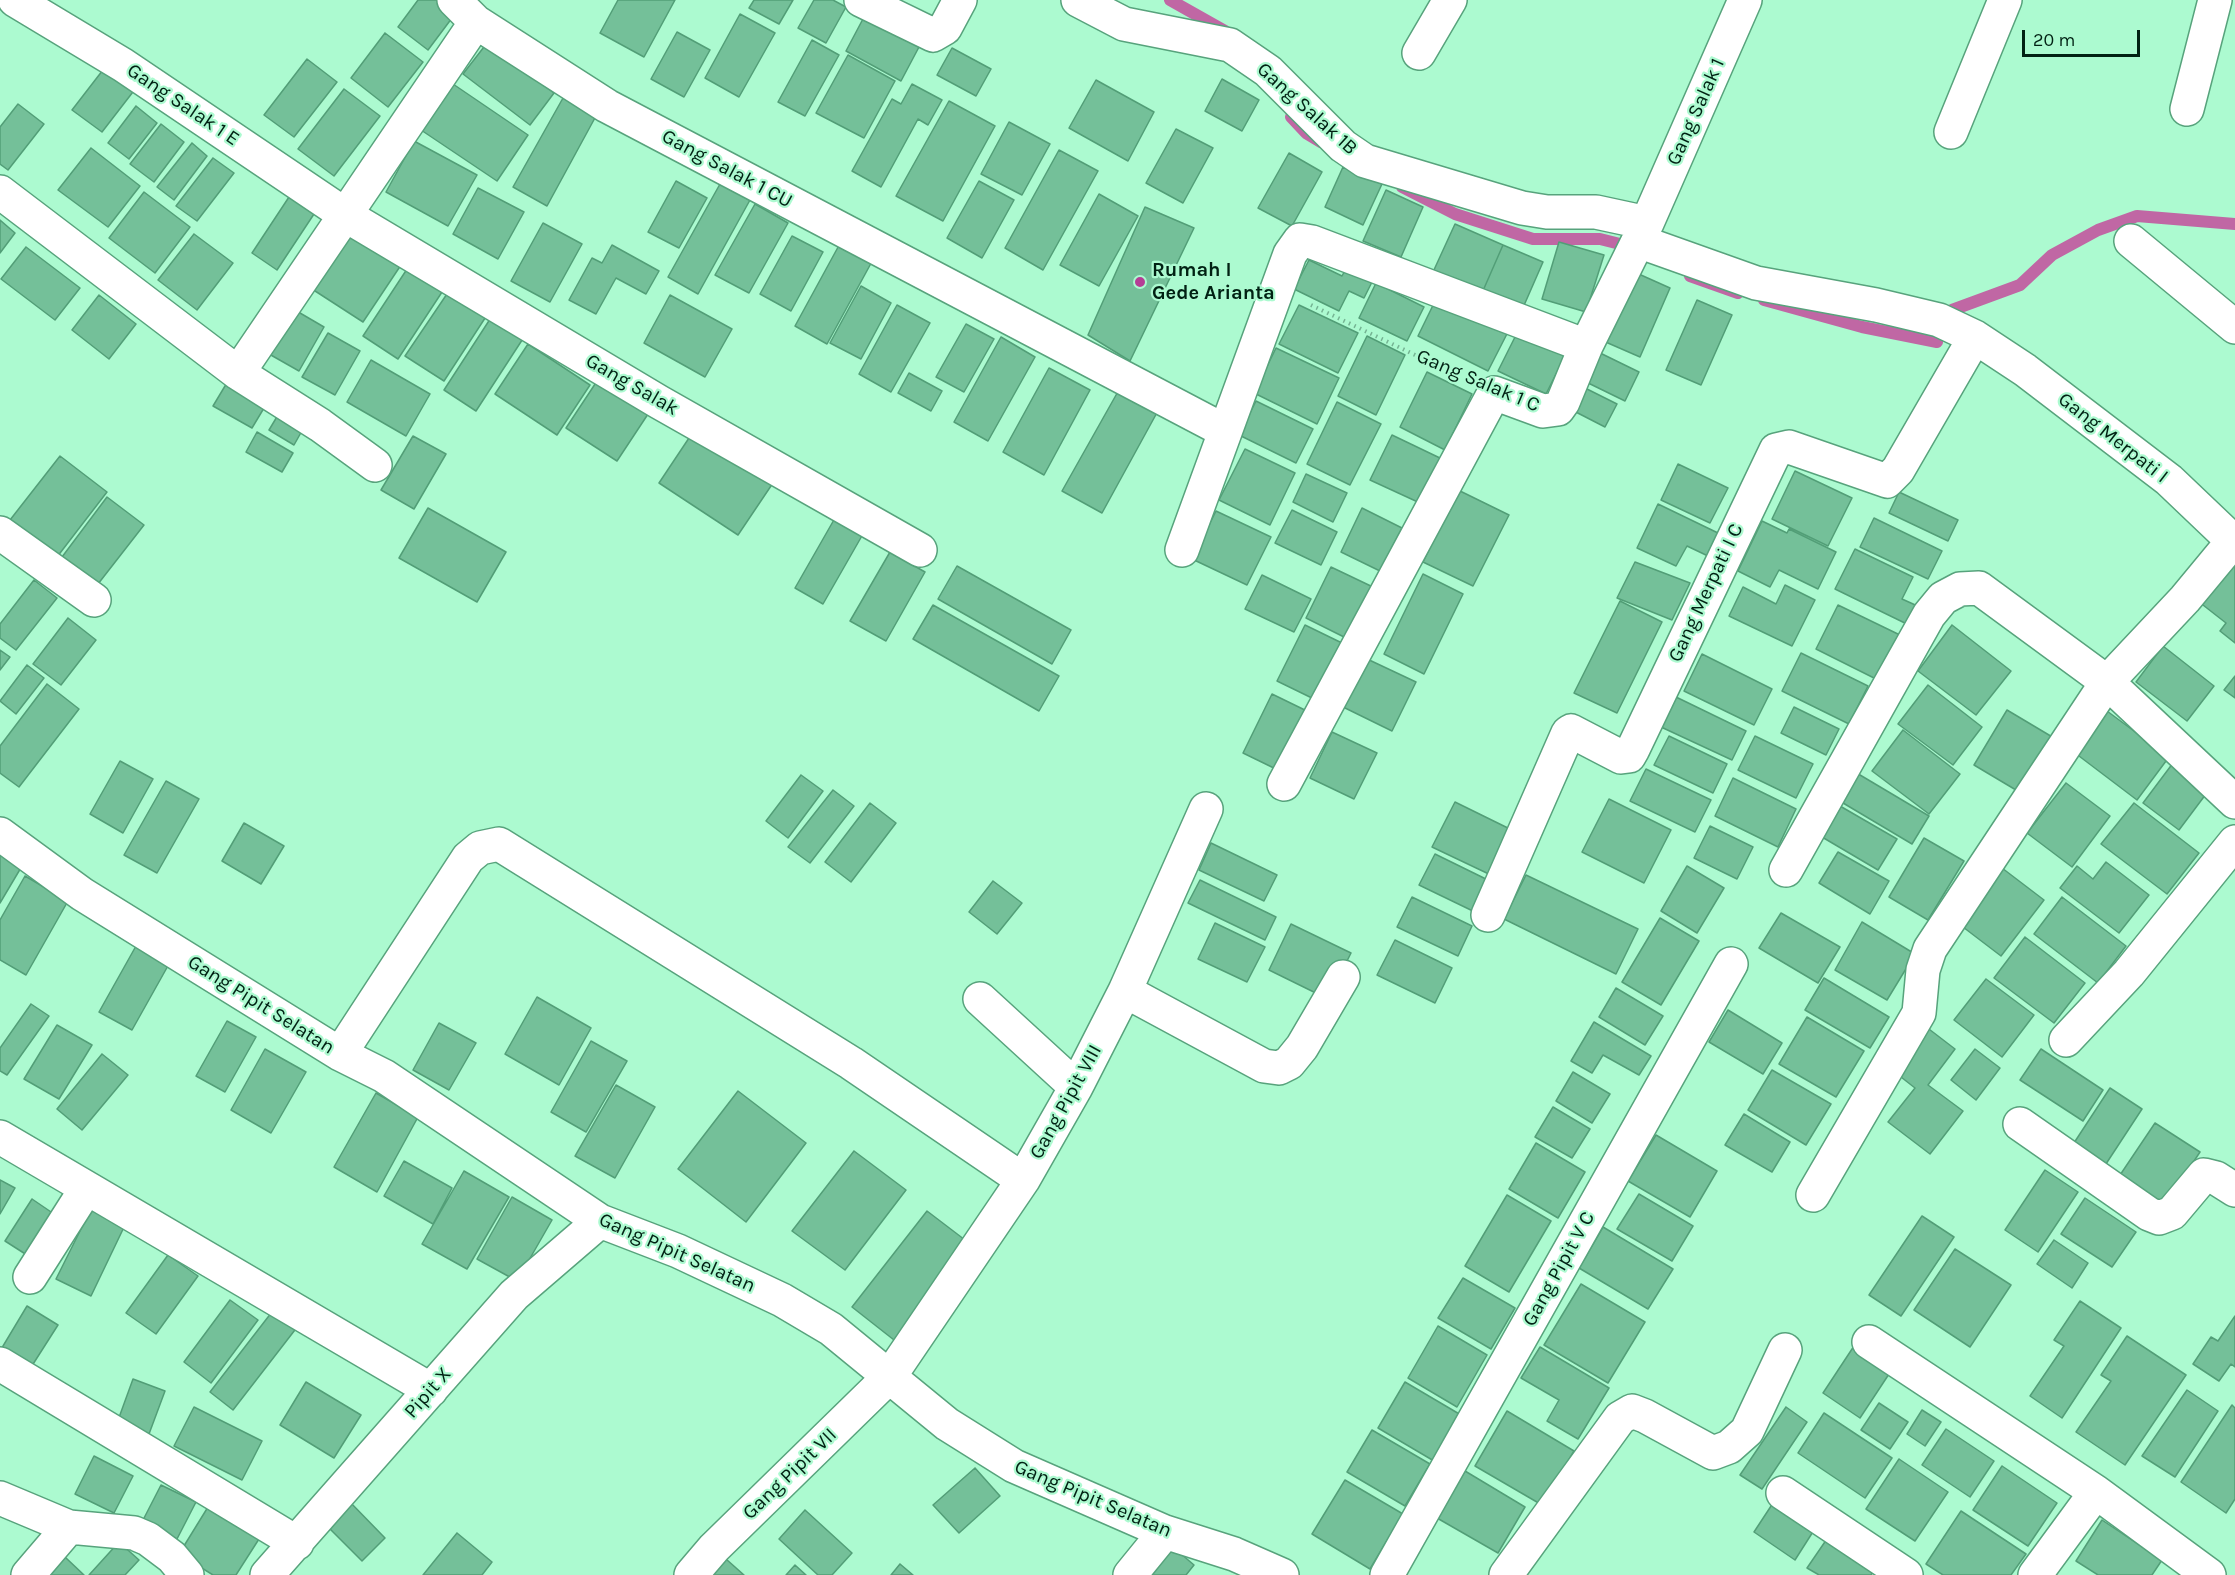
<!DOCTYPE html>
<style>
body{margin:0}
#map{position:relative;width:2235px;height:1575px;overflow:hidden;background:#acfad0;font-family:Karla,sans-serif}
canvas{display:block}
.scale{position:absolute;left:2022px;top:30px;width:118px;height:27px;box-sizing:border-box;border:3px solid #012113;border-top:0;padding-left:8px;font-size:18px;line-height:21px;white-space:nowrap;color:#012113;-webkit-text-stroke:4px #acfad0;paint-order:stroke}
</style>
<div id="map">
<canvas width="2235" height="1575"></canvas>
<div class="scale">20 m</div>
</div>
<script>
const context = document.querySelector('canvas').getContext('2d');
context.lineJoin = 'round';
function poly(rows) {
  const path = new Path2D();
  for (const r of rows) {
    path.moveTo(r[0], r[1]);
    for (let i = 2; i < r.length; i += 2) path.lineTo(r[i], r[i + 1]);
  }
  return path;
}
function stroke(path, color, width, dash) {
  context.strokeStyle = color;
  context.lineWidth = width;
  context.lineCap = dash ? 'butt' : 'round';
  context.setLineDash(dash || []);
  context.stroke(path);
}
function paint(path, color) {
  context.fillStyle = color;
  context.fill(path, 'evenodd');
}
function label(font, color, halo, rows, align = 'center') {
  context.font = font + ' Karla,sans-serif';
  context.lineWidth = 4.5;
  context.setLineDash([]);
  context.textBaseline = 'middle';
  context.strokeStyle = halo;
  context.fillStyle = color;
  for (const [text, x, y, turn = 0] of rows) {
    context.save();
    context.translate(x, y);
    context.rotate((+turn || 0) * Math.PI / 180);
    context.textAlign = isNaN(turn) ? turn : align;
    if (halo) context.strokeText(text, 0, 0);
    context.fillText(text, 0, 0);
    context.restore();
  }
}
stroke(poly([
 [1170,0,1225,31],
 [1291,117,1306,133,1321,142],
 [1402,187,1455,214,1533,239,1600,239,1624,245],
 [1690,276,1738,293],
 [1764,300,1862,327,1937,342],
 [1952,310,2020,285,2052,255,2098,230,2137,216,2235,224]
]), '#c067a4', 12);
const building = poly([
 [418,0,438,0,455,14,428,50,398,27,418,0],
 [618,0,675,0,644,57,600,33,618,0],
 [754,0,793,0,779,24,749,8,754,0],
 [814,0,833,0,846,7,826,43,798,28,814,0],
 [740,14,775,33,739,97,705,78,740,14],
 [864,17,919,47,901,81,846,51,864,17],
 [677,32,710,50,684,97,651,79,677,32],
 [385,33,423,62,388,107,351,78,385,33],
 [812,40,839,55,805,116,778,102,812,40],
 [487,43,554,93,530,125,463,74,487,43],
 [952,48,991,69,976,96,937,75,952,48],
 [848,55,895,81,864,138,816,113,848,55],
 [307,59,337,82,294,137,264,115,307,59],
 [106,66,136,88,102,132,72,110,106,66],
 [1222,79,1259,100,1242,131,1205,111,1222,79],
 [1096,80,1154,112,1128,161,1069,128,1096,80],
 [453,84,528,135,497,181,421,130,453,84],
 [912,84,942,100,928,125,918,119,881,187,852,171,892,99,901,104,912,84],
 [344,89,380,116,334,176,298,149,344,89],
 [563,98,596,116,547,206,513,187,563,98],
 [949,101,995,126,943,221,896,196,949,101],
 [18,104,44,124,8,170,0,164,0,127,18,104],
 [136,106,157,123,129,159,108,143,136,106],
 [1009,122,1050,144,1022,195,981,174,1009,122],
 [161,124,184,142,154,182,130,164,161,124],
 [1176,129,1213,148,1183,203,1146,183,1176,129],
 [414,141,477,175,448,226,386,192,414,141],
 [192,143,207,156,174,200,157,187,192,143],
 [91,148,140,186,108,227,58,190,91,148],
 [1059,150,1098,171,1043,270,1005,248,1059,150],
 [1289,153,1322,172,1292,226,1258,208,1289,153],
 [213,158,234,173,197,221,176,206,213,158],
 [1343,167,1382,184,1363,225,1325,207,1343,167],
 [676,181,707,198,679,248,648,232,676,181],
 [979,181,1014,200,982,258,947,238,979,181],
 [720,184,750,200,698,294,668,277,720,184],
 [478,188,524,212,498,259,453,234,478,188],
 [1386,190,1423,207,1401,257,1363,241,1386,190],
 [144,192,190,227,155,273,109,238,144,192],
 [1099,194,1138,216,1099,286,1060,265,1099,194],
 [289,197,314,214,277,270,252,253,289,197],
 [755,204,788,223,749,293,715,275,755,204],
 [1145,207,1194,228,1130,361,1088,335,1145,207],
 [0,220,15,233,0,253,0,220],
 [543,223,582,244,550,302,511,281,543,223],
 [1455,224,1503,245,1482,293,1433,272,1455,224],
 [352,229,403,262,363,322,312,289,352,229],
 [194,234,233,263,197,310,158,280,194,234],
 [792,236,823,252,791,311,760,294,792,236],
 [843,238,875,256,827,344,795,326,843,238],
 [1559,242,1604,255,1586,312,1542,299,1559,242],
 [612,245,659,271,646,294,616,278,596,314,569,300,592,258,602,263,612,245],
 [1503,245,1543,262,1522,310,1482,293,1503,245],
 [26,247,80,288,55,320,1,279,26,247],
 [1309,260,1342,276,1349,263,1375,276,1364,298,1349,291,1339,311,1294,289,1309,260],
 [411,263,446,286,398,359,363,336,411,263],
 [1632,271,1670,288,1640,357,1601,340,1632,271],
 [1376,283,1424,307,1407,341,1359,318,1376,283],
 [861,286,891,303,861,359,830,343,861,286],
 [451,288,489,312,444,381,405,356,451,288],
 [1439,293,1510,328,1488,371,1418,336,1439,293],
 [99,295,136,324,109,359,72,330,99,295],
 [670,295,732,329,705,377,644,343,670,295],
 [1697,300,1732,315,1701,385,1666,370,1697,300],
 [897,305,930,323,891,392,859,374,897,305],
 [1299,305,1358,333,1338,373,1279,344,1299,305],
 [288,306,324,327,299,371,262,350,288,306],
 [494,313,526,334,476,411,444,390,494,313],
 [966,324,994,339,964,392,936,377,966,324],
 [328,333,360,351,335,395,302,377,328,333],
 [1517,333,1565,356,1546,394,1498,371,1517,333],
 [1367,336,1405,355,1376,415,1338,396,1367,336],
 [1001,337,1035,357,988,441,954,422,1001,337],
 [528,344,590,385,557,435,495,394,528,344],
 [1276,348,1339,378,1317,424,1254,393,1276,348],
 [1596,351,1639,372,1625,401,1582,380,1596,351],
 [371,360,430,394,406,436,347,402,371,360],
 [1049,368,1090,390,1044,475,1003,452,1049,368],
 [603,372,654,405,617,461,566,428,603,372],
 [1427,372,1472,394,1445,450,1400,427,1427,372],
 [909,373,942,391,931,411,898,393,909,373],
 [228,381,267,403,252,428,213,406,228,381],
 [1579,385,1617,404,1605,427,1568,408,1579,385],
 [1120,388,1159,409,1102,513,1062,491,1120,388],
 [1256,401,1313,429,1296,463,1239,435,1256,401],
 [1337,402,1381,424,1350,485,1307,464,1337,402],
 [278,415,303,429,294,445,269,430,278,415],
 [697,426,777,477,738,535,659,483,697,426],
 [257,432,293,453,282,472,246,452,257,432],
 [1392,435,1442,459,1420,503,1370,480,1392,435],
 [413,436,446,454,414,509,381,490,413,436],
 [1245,449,1295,473,1270,525,1219,500,1245,449],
 [60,456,107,492,57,557,10,520,60,456],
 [1678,464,1728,488,1710,523,1661,500,1678,464],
 [1795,471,1852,498,1828,546,1772,519,1795,471],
 [1306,474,1347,493,1333,522,1293,502,1306,474],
 [1458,490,1509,515,1473,586,1423,562,1458,490],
 [1899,492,1958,520,1948,541,1889,513,1899,492],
 [107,497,144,525,98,584,62,557,107,497],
 [1658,504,1718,533,1708,556,1687,546,1676,566,1637,548,1658,504],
 [428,508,506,552,477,602,399,558,428,508],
 [1362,508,1402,528,1380,571,1341,552,1362,508],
 [1292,510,1337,532,1321,565,1275,543,1292,510],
 [1216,511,1271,537,1247,585,1192,559,1216,511],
 [835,518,863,534,823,604,795,588,835,518],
 [1874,518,1942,551,1928,579,1860,547,1874,518],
 [1762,521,1787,533,1789,529,1836,552,1818,589,1779,570,1770,587,1738,571,1762,521],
 [1855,549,1913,577,1902,599,1922,608,1913,627,1835,589,1855,549],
 [890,552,925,572,886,641,850,621,890,552],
 [2235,556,2235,643,2220,631,2226,623,2194,598,2235,556],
 [1635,562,1690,583,1672,620,1617,598,1635,562],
 [957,566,1071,630,1052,664,938,599,957,566],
 [1331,567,1375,588,1350,640,1306,618,1331,567],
 [1423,574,1463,594,1424,674,1384,654,1423,574],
 [1262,575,1311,599,1294,632,1245,609,1262,575],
 [34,580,57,598,16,650,0,638,0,624,34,580],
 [1785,585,1815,600,1792,646,1729,616,1743,587,1776,604,1785,585],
 [1620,601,1662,622,1617,713,1574,693,1620,601],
 [933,605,1059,676,1039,711,913,639,933,605],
 [1838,605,1902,636,1880,681,1816,649,1838,605],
 [68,618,96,640,61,685,33,664,68,618],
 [1305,625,1344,644,1316,700,1277,681,1305,625],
 [1952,625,2011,671,1976,715,1918,671,1952,625],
 [2163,646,2214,686,2187,721,2136,682,2163,646],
 [0,650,10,657,0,670,0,650],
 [1801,653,1868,686,1849,724,1782,691,1801,653],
 [1702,654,1772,689,1754,725,1684,691,1702,654],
 [1365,658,1416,682,1392,731,1341,706,1365,658],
 [27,665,44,678,16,714,0,701,27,665],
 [2235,676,2235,698,2224,690,2235,676],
 [47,684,79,709,19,787,0,773,0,746,47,684],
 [1928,685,1982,727,1953,765,1898,724,1928,685],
 [1272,694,1311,713,1282,772,1243,753,1272,694],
 [1676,697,1746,731,1732,760,1661,727,1676,697],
 [1794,707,1839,729,1826,755,1781,733,1794,707],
 [2007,710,2054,738,2021,793,1974,765,2007,710],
 [2107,711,2169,757,2137,800,2075,753,2107,711],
 [1903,730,1960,774,1929,814,1872,771,1903,730],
 [1332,732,1377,753,1354,799,1310,778,1332,732],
 [1669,736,1727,764,1713,793,1654,765,1669,736],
 [1755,736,1813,764,1796,798,1738,770,1755,736],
 [120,761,153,779,123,833,90,814,120,761],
 [2173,763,2209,790,2179,830,2143,803,2173,763],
 [1646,769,1711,800,1695,832,1630,801,1646,769],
 [1855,772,1929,816,1912,844,1838,800,1855,772],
 [801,775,823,791,788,838,766,821,801,775],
 [1733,778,1796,809,1778,847,1715,816,1733,778],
 [166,781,199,799,157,873,124,855,166,781],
 [2066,783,2110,816,2072,867,2027,833,2066,783],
 [833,790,854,806,810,863,788,847,833,790],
 [1609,799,1671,830,1644,883,1582,852,1609,799],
 [1455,802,1516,832,1493,876,1432,847,1455,802],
 [870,803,896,823,851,882,825,862,870,803],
 [2134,803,2199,853,2167,894,2101,844,2134,803],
 [1840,806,1897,839,1878,870,1822,837,1840,806],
 [244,823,284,846,261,884,222,861,244,823],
 [1710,826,1753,847,1737,879,1694,858,1710,826],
 [1924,838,1964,861,1928,920,1889,897,1924,838],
 [1211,843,1277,875,1264,901,1199,870,1211,843],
 [1838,852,1889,881,1870,914,1819,883,1838,852],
 [0,854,22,866,0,903,0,854],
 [1435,854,1492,882,1477,913,1419,885,1435,854],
 [2106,862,2149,895,2119,933,2060,888,2077,866,2093,879,2106,862],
 [1687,866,1724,888,1697,933,1661,911,1687,866],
 [2002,868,2044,900,2001,956,1959,924,2002,868],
 [1526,875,1638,929,1616,974,1504,919,1526,875],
 [25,876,68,901,26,975,0,960,0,920,25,876],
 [1200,880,1276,917,1265,940,1188,903,1200,880],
 [993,881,1022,903,997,934,969,912,993,881],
 [1412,897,1472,926,1458,956,1397,927,1412,897],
 [2062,897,2126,946,2098,983,2034,934,2062,897],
 [1781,913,1840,947,1818,983,1759,948,1781,913],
 [1660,918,1699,941,1661,1005,1622,982,1660,918],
 [1862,922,1915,954,1887,1000,1835,970,1862,922],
 [1215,923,1265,947,1247,982,1198,959,1215,923],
 [1291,924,1351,953,1328,999,1269,970,1291,924],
 [2025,937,2085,983,2054,1023,1994,978,2025,937],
 [1395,940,1452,968,1435,1003,1377,975,1395,940],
 [136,946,169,964,132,1030,99,1012,136,946],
 [1824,978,1889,1017,1870,1048,1805,1010,1824,978],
 [1986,979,2034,1015,2002,1057,1954,1020,1986,979],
 [1616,988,1663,1016,1645,1045,1599,1017,1616,988],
 [537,997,591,1028,559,1085,505,1054,537,997],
 [31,1004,49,1016,7,1075,0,1071,0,1048,31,1004],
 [1728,1010,1782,1043,1763,1074,1709,1042,1728,1010],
 [1807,1017,1864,1051,1836,1097,1779,1064,1807,1017],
 [227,1021,256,1037,225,1092,196,1076,227,1021],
 [1594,1022,1651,1056,1639,1075,1603,1055,1592,1073,1571,1061,1594,1022],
 [439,1023,476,1043,449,1090,413,1070,439,1023],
 [57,1025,92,1045,59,1099,24,1079,57,1025],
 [1925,1026,1955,1049,1928,1085,1963,1111,1930,1154,1888,1122,1915,1088,1892,1070,1925,1026],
 [591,1041,627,1061,586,1132,551,1112,591,1041],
 [265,1049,306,1072,271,1133,231,1110,265,1049],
 [1975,1049,2000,1068,1976,1100,1951,1080,1975,1049],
 [2041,1049,2103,1090,2083,1121,2020,1080,2041,1049],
 [102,1054,128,1075,82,1130,57,1109,102,1054],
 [1772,1070,1831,1104,1806,1145,1748,1110,1772,1070],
 [1573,1072,1610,1094,1592,1123,1556,1101,1573,1072],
 [616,1085,655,1107,615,1178,575,1156,616,1085],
 [2110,1088,2142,1109,2102,1170,2070,1149,2110,1088],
 [738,1091,806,1143,746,1222,678,1169,738,1091],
 [376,1093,418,1117,377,1192,334,1167,376,1093],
 [1553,1107,1590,1129,1572,1158,1535,1137,1553,1107],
 [1744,1114,1790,1142,1772,1172,1725,1145,1744,1114],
 [2155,1123,2200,1152,2159,1214,2114,1184,2155,1123],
 [1656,1135,1717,1171,1690,1217,1628,1181,1656,1135],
 [1536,1143,1585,1172,1558,1218,1509,1189,1536,1143],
 [854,1151,906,1190,845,1270,792,1231,854,1151],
 [404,1161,452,1188,433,1224,384,1196,404,1161],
 [2045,1170,2078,1192,2038,1252,2005,1230,2045,1170],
 [464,1171,509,1197,467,1269,422,1244,464,1171],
 [0,1180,15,1188,0,1214,0,1180],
 [1639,1194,1693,1226,1672,1261,1617,1229,1639,1194],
 [1507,1195,1551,1221,1509,1292,1465,1266,1507,1195],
 [512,1197,552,1220,517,1281,477,1259,512,1197],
 [2085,1198,2136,1232,2112,1267,2061,1234,2085,1198],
 [32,1199,57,1216,30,1257,5,1241,32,1199],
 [92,1207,126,1223,91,1296,56,1279,92,1207],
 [927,1211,969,1243,894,1340,852,1307,927,1211],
 [1922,1216,1954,1237,1901,1316,1869,1295,1922,1216],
 [1603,1227,1673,1269,1648,1309,1579,1268,1603,1227],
 [2054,1240,2088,1263,2072,1288,2037,1264,2054,1240],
 [1955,1249,2011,1285,1970,1347,1914,1310,1955,1249],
 [168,1255,198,1276,156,1334,126,1313,168,1255],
 [1463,1278,1515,1308,1491,1349,1438,1318,1463,1278],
 [1581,1284,1645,1322,1608,1383,1544,1345,1581,1284],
 [230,1300,258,1320,211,1383,184,1362,230,1300],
 [2080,1301,2121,1328,2062,1418,2030,1396,2064,1346,2054,1340,2080,1301],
 [27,1306,58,1325,28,1372,0,1351,27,1306],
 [275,1308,298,1326,233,1410,210,1392,275,1308],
 [2235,1316,2235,1367,2231,1364,2219,1381,2193,1364,2211,1337,2218,1341,2235,1316],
 [1438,1326,1487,1355,1457,1407,1408,1378,1438,1326],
 [2127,1336,2186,1375,2125,1465,2076,1432,2111,1381,2101,1375,2127,1336],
 [1854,1346,1891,1371,1860,1418,1823,1393,1854,1346],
 [1540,1347,1609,1388,1578,1439,1547,1421,1559,1400,1521,1378,1540,1347],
 [133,1379,165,1391,149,1434,117,1423,133,1379],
 [306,1382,361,1415,334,1458,280,1425,306,1382],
 [1405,1382,1461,1415,1434,1461,1378,1428,1405,1382],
 [2187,1390,2218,1411,2175,1477,2142,1456,2187,1390],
 [1879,1403,1908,1422,1890,1449,1861,1430,1879,1403],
 [2232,1405,2235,1408,2235,1499,2226,1513,2181,1482,2232,1405],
 [194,1407,262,1441,242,1480,174,1446,194,1407],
 [1786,1407,1807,1422,1762,1489,1740,1475,1786,1407],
 [1922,1410,1941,1422,1925,1446,1907,1434,1922,1410],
 [1507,1411,1574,1451,1542,1505,1475,1466,1507,1411],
 [1824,1413,1892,1458,1865,1498,1798,1453,1824,1413],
 [1946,1429,1994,1461,1970,1497,1922,1465,1946,1429],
 [1372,1430,1430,1464,1405,1506,1347,1472,1372,1430],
 [94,1456,133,1476,114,1513,75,1494,94,1456],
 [1899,1459,1948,1492,1915,1541,1866,1509,1899,1459],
 [2002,1466,2057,1503,2028,1546,1973,1510,2002,1466],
 [975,1468,1000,1496,959,1533,933,1505,975,1468],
 [1465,1471,1525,1507,1498,1553,1437,1518,1465,1471],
 [1345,1480,1403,1514,1370,1569,1312,1534,1345,1480],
 [161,1485,196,1502,177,1539,142,1522,161,1485],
 [348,1500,385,1538,362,1561,324,1523,348,1500],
 [1775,1500,1816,1527,1795,1560,1754,1532,1775,1500],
 [208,1507,259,1539,236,1575,213,1575,179,1554,208,1507],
 [805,1510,852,1553,832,1575,818,1575,779,1539,805,1510],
 [1961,1511,2026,1554,2011,1575,1943,1575,1926,1564,1961,1511],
 [2102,1520,2162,1560,2152,1575,2098,1575,2076,1561,2102,1520],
 [457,1533,492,1562,482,1575,423,1575,457,1533],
 [1831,1533,1878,1565,1871,1575,1819,1575,1807,1568,1831,1533],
 [119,1542,139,1560,125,1575,89,1575,119,1542],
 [1167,1542,1194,1565,1186,1575,1138,1575,1167,1542],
 [65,1557,84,1575,46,1575,65,1557],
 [726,1559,744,1575,711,1575,726,1559],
 [900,1564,913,1575,891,1575,900,1564],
 [795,1565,806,1575,786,1575,795,1565]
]);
paint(building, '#74c099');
stroke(building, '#529e77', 1.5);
const minor = poly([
 [15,0,123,65,347,216,659,402,920,550],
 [454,0,476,22,607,106,1225,431],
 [861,0,933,35,945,28,960,0],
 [1078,0,1124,24,1230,45,1268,71,1343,146,1365,161,1522,208,1547,212,1596,212,1647,223],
 [1419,53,1450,0],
 [2187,109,2215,0],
 [1951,132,2005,0],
 [0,192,238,373,320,425,375,465],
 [1638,241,1756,283,1876,305,1939,320,1975,337,2025,370,2169,480,2233,541,2185,599,2107,682,2235,802],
 [2131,241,2235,327],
 [238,373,476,22],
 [0,533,94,600],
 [1182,550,1290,254,1300,240,1312,242,1586,346],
 [1284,784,1494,393,1543,411,1558,409,1563,402,1586,346,1647,223,1745,0],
 [0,834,82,894,340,1054,384,1076,600,1221,678,1251,782,1300,831,1329,947,1424,1014,1466,1165,1532,1234,1554,1282,1575],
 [1786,870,1929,615,1943,598,1960,589,1979,588,2107,682,1930,949,1923,970,1919,1013,1813,1195],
 [1488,915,1568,733,1571,731,1621,757,1629,756,1633,749,1776,450,1789,447,1887,481,1898,470,1975,337],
 [1125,991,1264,1066,1279,1068,1289,1063,1302,1047,1343,977],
 [980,999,1076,1087],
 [2066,1040,2129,973,2235,842],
 [340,1054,468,858,480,848,499,844,851,1063,1023,1180],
 [2020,1124,2149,1214,2159,1218,2172,1213,2204,1175,2216,1178,2235,1190],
 [0,1137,431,1390],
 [30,1277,86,1189],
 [1869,1342,2096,1492,2209,1575],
 [0,1364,297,1543],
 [1783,1493,1906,1575],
 [0,1498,69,1527,134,1533,148,1539,172,1557,187,1575],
 [28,1575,69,1527],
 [267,1575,514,1295,600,1221],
 [691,1575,714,1548,890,1376,1023,1180,1076,1087,1125,991,1206,809],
 [1130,1575,1165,1532],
 [1387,1575,1731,964],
 [1506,1575,1620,1418,1632,1411,1645,1416,1713,1453,1729,1447,1747,1431,1785,1350],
 [2035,1575,2096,1492]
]);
stroke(minor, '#57a37c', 36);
stroke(poly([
 [1311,305,1461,377]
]), '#75b493', 4, [1.5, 4.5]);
stroke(minor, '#fff', 33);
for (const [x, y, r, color] of [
 [1140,282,6,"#b53e95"]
]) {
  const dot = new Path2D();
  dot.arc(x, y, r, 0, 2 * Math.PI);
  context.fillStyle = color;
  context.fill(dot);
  stroke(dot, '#acfad0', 2);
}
label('20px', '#012113', '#acfad0', [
 ["Gang Salak 1 E",183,105,34],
 ["Gang Salak 1B",1307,109,42],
 ["Gang Salak 1",1696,112,-66],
 ["Gang Salak 1 CU",727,169,28],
 ["Gang Salak 1 C",1478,381,23],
 ["Gang Salak",632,385,30],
 ["Gang Merpati I",2113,438,38],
 ["Gang Merpati I C",1706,593,-65],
 ["Gang Pipit Selatan",261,1005,32],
 ["Gang Pipit VIII",1066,1102,-61],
 ["Gang Pipit Selatan",677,1253,24],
 ["Gang Pipit V C",1559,1269,-61],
 ["Pipit X",428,1393,-49],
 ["Gang Pipit VII",790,1474,-44],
 ["Gang Pipit Selatan",1093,1499,23]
]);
label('bold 20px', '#012113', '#acfad0', [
 ["Rumah I",1152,270],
 ["Gede Arianta",1152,293]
], 'left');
</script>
